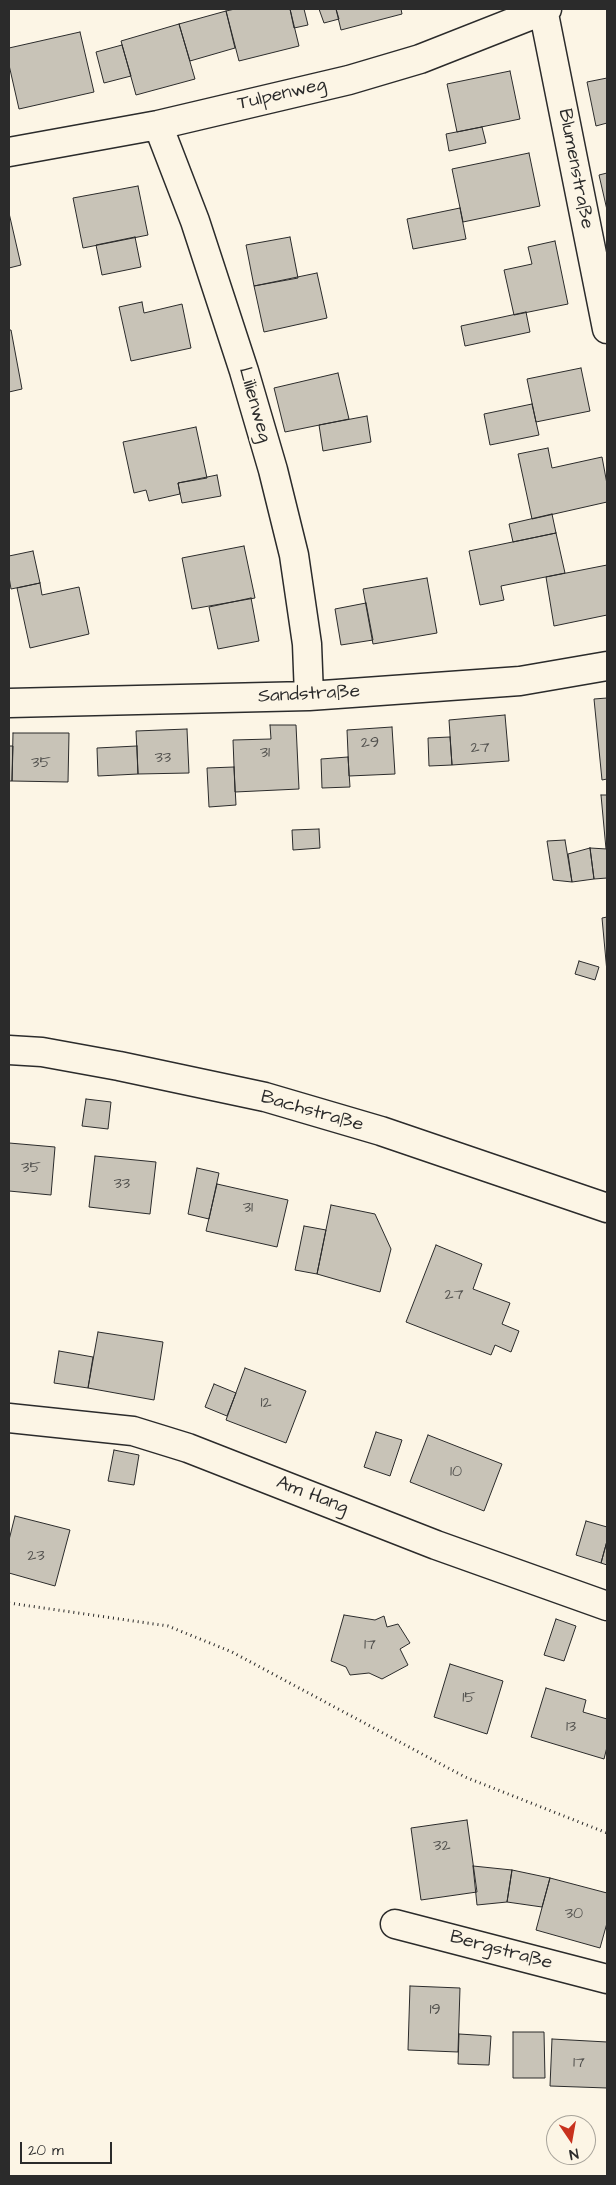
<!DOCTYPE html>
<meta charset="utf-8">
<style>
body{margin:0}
#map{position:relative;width:616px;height:2185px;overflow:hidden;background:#fcf5e5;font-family:"Architects Daughter",sans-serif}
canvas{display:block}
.frame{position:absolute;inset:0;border:10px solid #2b2b2b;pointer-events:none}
.north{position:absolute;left:546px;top:2115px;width:50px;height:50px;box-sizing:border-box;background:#fcf5e5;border:1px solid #a8a49b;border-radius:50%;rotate:168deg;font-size:14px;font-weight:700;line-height:20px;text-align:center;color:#2b2b2b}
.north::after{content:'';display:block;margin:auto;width:18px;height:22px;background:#c8321e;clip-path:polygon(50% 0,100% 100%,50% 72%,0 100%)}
.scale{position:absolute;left:20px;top:2142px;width:92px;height:22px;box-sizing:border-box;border:2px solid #2b2b2b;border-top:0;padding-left:6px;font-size:15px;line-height:18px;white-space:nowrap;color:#2b2b2b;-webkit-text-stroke:4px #fcf5e5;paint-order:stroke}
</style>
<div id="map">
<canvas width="616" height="2185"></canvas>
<div class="frame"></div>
<div class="north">N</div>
<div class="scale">20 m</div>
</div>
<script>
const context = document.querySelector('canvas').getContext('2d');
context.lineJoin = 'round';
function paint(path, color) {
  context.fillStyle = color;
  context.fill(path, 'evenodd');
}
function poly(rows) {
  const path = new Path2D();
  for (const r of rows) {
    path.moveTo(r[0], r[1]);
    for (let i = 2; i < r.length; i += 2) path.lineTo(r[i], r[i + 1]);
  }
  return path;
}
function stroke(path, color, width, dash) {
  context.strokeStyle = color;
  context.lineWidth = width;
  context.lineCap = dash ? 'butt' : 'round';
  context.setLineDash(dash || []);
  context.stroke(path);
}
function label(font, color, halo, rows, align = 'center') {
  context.font = font + ' "Architects Daughter",sans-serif';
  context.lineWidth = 4;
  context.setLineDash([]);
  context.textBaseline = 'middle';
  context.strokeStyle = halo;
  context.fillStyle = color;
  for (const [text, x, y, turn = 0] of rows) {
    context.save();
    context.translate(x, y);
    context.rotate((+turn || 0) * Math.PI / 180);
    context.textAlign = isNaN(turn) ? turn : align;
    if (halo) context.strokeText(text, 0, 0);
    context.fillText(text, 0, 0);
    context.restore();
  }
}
const building = poly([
 [235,9,290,9,299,46,239,61,226,11,235,9],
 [290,9,304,9,308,25,294,28,290,9],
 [319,9,336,9,339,19,324,23,319,9],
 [336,9,401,9,402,14,341,30,336,9],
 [226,11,235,48,190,61,179,24,226,11],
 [179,24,195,79,136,95,121,41,179,24],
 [80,32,94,92,19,109,9,65,9,48,80,32],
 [122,45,131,76,104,83,96,52,122,45],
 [510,71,520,119,457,132,447,84,510,71],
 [607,78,607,123,596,126,587,82,607,78],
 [482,127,486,143,449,151,446,134,482,127],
 [529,153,540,206,463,222,452,169,529,153],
 [607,173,607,210,599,175,607,173],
 [138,186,148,235,83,248,73,198,138,186],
 [460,208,466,239,413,249,407,219,460,208],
 [9,213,21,265,9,268,9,213],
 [135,237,141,267,102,275,96,245,135,237],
 [290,237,298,278,254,286,246,245,290,237],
 [555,241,568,304,514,315,504,270,532,264,528,247,555,241],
 [317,273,327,318,264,332,254,286,317,273],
 [142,302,144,313,182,304,191,348,131,361,119,307,142,302],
 [526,312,530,332,465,346,461,326,526,312],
 [9,330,11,330,22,389,9,392,9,330],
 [581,368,590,411,536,422,527,379,581,368],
 [338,373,349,419,285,432,274,388,338,373],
 [532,404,539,435,490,445,484,414,532,404],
 [367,416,371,442,323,451,319,425,367,416],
 [196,427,207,478,178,483,180,494,149,501,146,490,134,493,123,442,196,427],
 [548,448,552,468,602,457,607,484,607,502,532,519,518,454,548,448],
 [217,475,221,496,182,503,178,483,217,475],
 [552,514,556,533,513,542,509,524,552,514],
 [556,533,565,573,501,586,504,600,480,605,469,551,556,533],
 [244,546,255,598,192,609,182,558,244,546],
 [33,551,40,583,11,589,9,577,9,556,33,551],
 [607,565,607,615,554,626,546,577,607,565],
 [427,578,437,633,373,644,363,589,427,578],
 [40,583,42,595,79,587,89,634,30,648,17,588,40,583],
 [251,598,259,641,218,649,209,607,251,598],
 [366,603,373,640,341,645,335,609,366,603],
 [607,698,607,779,602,780,594,699,607,698],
 [505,715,509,761,452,765,449,720,505,715],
 [270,725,296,725,299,789,235,792,233,740,271,739,270,725],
 [392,727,395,774,349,776,347,730,392,727],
 [187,729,189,773,138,774,136,731,187,729],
 [13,733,69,733,68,782,12,781,13,733],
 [450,737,452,765,429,766,428,738,450,737],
 [9,746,13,746,12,781,9,781,9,746],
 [137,746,138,774,98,776,97,748,137,746],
 [348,757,350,787,322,788,321,759,348,757],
 [234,767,236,805,209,807,207,768,234,767],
 [601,795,607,795,607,849,606,849,601,795],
 [319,829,320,848,293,850,292,830,319,829],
 [565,840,572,882,553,880,547,841,565,840],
 [590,848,594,879,572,882,568,854,590,848],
 [590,848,607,849,607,878,594,879,590,848],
 [607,917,607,972,602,918,607,917],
 [579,961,599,967,595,980,575,974,579,961],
 [86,1099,111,1102,108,1129,82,1126,86,1099],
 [9,1143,55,1147,51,1195,9,1191,9,1143],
 [95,1156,156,1162,150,1214,89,1207,95,1156],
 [197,1168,219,1173,209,1219,188,1214,197,1168],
 [217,1184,288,1200,277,1247,206,1231,217,1184],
 [331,1205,375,1214,391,1249,380,1292,317,1274,331,1205],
 [304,1226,326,1230,317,1274,295,1270,304,1226],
 [436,1245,482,1264,473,1289,510,1303,502,1324,519,1331,511,1352,495,1345,491,1355,406,1322,436,1245],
 [98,1332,163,1342,154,1400,88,1388,98,1332],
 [59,1351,93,1357,88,1388,54,1383,59,1351],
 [245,1368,306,1391,286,1443,226,1420,245,1368],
 [214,1384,236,1393,227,1416,205,1407,214,1384],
 [376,1432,402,1440,390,1476,364,1467,376,1432],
 [428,1435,502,1464,484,1511,410,1482,428,1435],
 [114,1450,139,1455,134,1485,108,1481,114,1450],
 [15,1516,70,1530,55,1586,9,1573,9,1540,15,1516],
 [586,1521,607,1527,607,1541,601,1563,576,1555,586,1521],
 [607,1541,607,1565,601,1563,607,1541],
 [344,1615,375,1620,384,1616,387,1627,398,1624,410,1643,400,1649,408,1665,382,1679,369,1673,350,1675,346,1667,331,1661,344,1615],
 [556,1619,576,1626,564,1661,544,1655,556,1619],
 [450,1664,503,1681,487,1734,434,1717,450,1664],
 [546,1688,586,1700,583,1712,607,1719,607,1747,604,1759,531,1737,546,1688],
 [467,1820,477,1892,421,1900,411,1828,467,1820],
 [473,1866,512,1870,507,1902,477,1905,473,1866],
 [512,1870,550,1878,542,1907,507,1902,512,1870],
 [550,1878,607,1893,607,1923,600,1948,536,1930,550,1878],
 [410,1986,460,1988,458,2052,408,2050,410,1986],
 [513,2032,544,2032,545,2078,513,2078,513,2032],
 [459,2034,491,2036,489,2065,458,2064,459,2034],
 [552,2039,607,2042,607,2088,550,2086,552,2039]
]);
paint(building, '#c8c3b7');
stroke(building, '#2b2b2b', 1);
const minor = poly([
 [543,9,607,329],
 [158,125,195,221,244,371,273,470,294,555,307,644,309,696],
 [9,152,158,125,349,80,420,59,547,9],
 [9,703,309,696,520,681,607,666],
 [9,1050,42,1052,119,1066,265,1097,381,1131,607,1208],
 [9,1418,133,1431,188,1448,436,1545,607,1606],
 [395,1924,607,1979]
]);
stroke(minor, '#2b2b2b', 31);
stroke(poly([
 [9,1603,168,1626,232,1652,465,1777,607,1833]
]), '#2b2b2b', 3, [1, 4]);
stroke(minor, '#fcf5e5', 28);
label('16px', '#52514e', null, [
 ["29",370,744],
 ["27",480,749],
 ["31",265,754],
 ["33",163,759],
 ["35",41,764],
 ["35",31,1169],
 ["33",122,1185],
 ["31",248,1209],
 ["27",454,1296],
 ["12",266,1404],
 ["10",456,1473],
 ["23",36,1557],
 ["17",370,1646],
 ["15",469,1699],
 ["13",571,1728],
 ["32",442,1847],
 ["30",574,1915],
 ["19",435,2011],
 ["17",579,2064]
]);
label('19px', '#2b2b2b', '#fcf5e5', [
 ["Tulpenweg",282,95,-13],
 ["Blumenstraße",575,169,79],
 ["Lilienweg",254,405,74],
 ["Sandstraße",309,695,-3],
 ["Bachstraße",312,1112,16],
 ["Am Hang",312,1496,21],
 ["Bergstraße",501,1951,15]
]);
</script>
